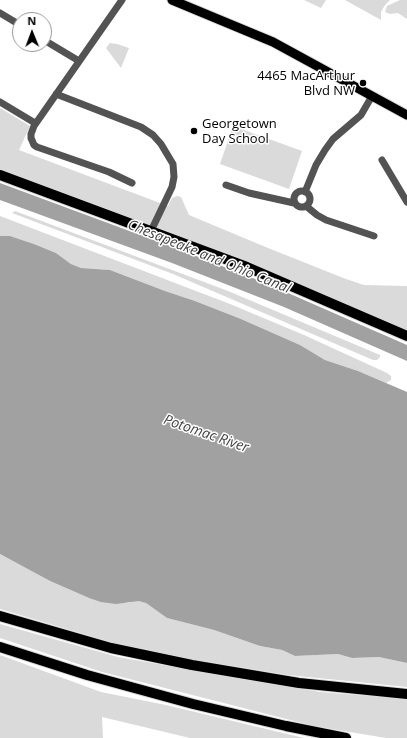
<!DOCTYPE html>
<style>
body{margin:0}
#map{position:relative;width:407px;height:738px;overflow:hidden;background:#fff;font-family:"Open Sans",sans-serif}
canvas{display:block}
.north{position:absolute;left:12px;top:12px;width:40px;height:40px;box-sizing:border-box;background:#fff;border:1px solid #999;border-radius:50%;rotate:359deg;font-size:11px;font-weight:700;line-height:16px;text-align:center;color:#000}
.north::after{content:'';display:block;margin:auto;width:14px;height:18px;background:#000;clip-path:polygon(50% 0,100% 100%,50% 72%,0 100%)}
</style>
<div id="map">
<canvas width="407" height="738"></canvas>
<div class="north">N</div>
</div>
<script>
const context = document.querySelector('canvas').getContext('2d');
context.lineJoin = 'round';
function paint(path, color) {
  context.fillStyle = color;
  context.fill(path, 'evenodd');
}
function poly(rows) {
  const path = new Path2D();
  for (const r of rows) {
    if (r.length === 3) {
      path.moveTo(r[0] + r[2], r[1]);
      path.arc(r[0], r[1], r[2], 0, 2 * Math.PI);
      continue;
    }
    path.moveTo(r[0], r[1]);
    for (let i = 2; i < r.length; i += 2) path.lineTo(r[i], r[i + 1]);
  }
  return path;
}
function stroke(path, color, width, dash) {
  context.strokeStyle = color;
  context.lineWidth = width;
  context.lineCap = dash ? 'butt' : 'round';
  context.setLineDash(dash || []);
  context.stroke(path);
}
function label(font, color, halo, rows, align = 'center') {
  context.font = font + ' "Open Sans",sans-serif';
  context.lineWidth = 3;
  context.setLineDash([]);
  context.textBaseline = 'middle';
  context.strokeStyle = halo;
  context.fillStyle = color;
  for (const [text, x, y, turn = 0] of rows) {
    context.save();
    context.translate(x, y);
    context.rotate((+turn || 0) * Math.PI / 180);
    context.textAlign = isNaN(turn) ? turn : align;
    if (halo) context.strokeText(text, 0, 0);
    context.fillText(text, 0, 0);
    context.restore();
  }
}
paint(poly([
 [304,0,326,0,321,8],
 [345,0,390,0,385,5,381,12,381,20],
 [400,0,407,0,407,19,398,13,390,14,385,12,387,6],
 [110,43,117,44,129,48,121,68,106,48],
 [0,108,30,126,19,150,168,206,172,198,177,196,181,197,189,215,268,248,346,279,364,285,407,286,407,332,0,171],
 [233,126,302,151,289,189,220,164],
 [15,211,228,291,380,355,380,357,377,360,373,360,173,274,12,213],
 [0,216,230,304,304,335,387,373,391,376,391,380,386,383,358,371,325,360,300,345,241,319,195,301,165,291,110,270,81,268,71,264,56,253,34,244,10,236,0,236],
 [0,554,50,581,89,598,128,603,139,600,146,603,167,618,214,630,260,646,282,650,295,656,338,654,352,658,379,657,407,663,407,687,288,675,190,659,114,643,0,609],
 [0,624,118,657,320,692,407,699,407,738,386,738,314,726,102,672,0,638],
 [0,655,101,692,166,705,304,738,190,738,102,717,103,738,0,738]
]), '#dadada');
paint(poly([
 [0,183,178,249,263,282,336,314,407,345,407,361,284,307,172,263,0,200],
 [0,236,10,236,34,244,56,253,71,264,81,268,110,270,165,291,195,301,241,319,300,345,325,360,358,371,407,392,407,663,379,657,352,658,338,654,295,656,282,650,260,646,214,630,167,618,146,603,139,601,116,604,101,602,89,598,50,581,0,554]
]), '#a1a1a1');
const major = poly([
 [172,0,273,42,407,115]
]);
const highway = poly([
 [0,175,247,267,407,336],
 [0,616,111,648,192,665,299,683,407,694],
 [0,647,87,675,193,704,286,726,346,738]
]);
stroke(major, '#dbdbdb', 11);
stroke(highway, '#dbdbdb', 12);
stroke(poly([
 [122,0,34,126,31,134,31,138,34,145,37,147,109,172,132,183],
 [0,13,20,25],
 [44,40,79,61],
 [56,94,141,127,153,135,161,144,173,164,174,177,172,187,151,231],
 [0,102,35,123],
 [382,160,407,202],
 [226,185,249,193,294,203],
 [302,199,8],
 [305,192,316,165,325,150,333,139,361,115,372,96],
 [306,206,317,215,326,220,374,236]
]), '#535353', 7);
stroke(major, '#000', 9);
stroke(highway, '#000', 10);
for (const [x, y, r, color] of [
 [363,83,4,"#000"],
 [194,131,4,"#000"]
]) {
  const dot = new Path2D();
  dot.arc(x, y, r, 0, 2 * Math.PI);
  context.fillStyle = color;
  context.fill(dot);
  stroke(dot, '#fff', 1.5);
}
label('13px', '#000', '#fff', [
 ["4465 MacArthur",355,76],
 ["Blvd NW",355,91],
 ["Georgetown",202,124,"left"],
 ["Day School",202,139,"left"]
], 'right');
label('italic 14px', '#424242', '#fff', [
 ["Chesapeake and Ohio Canal",209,257,22],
 ["Potomac River",206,434,19]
]);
</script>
